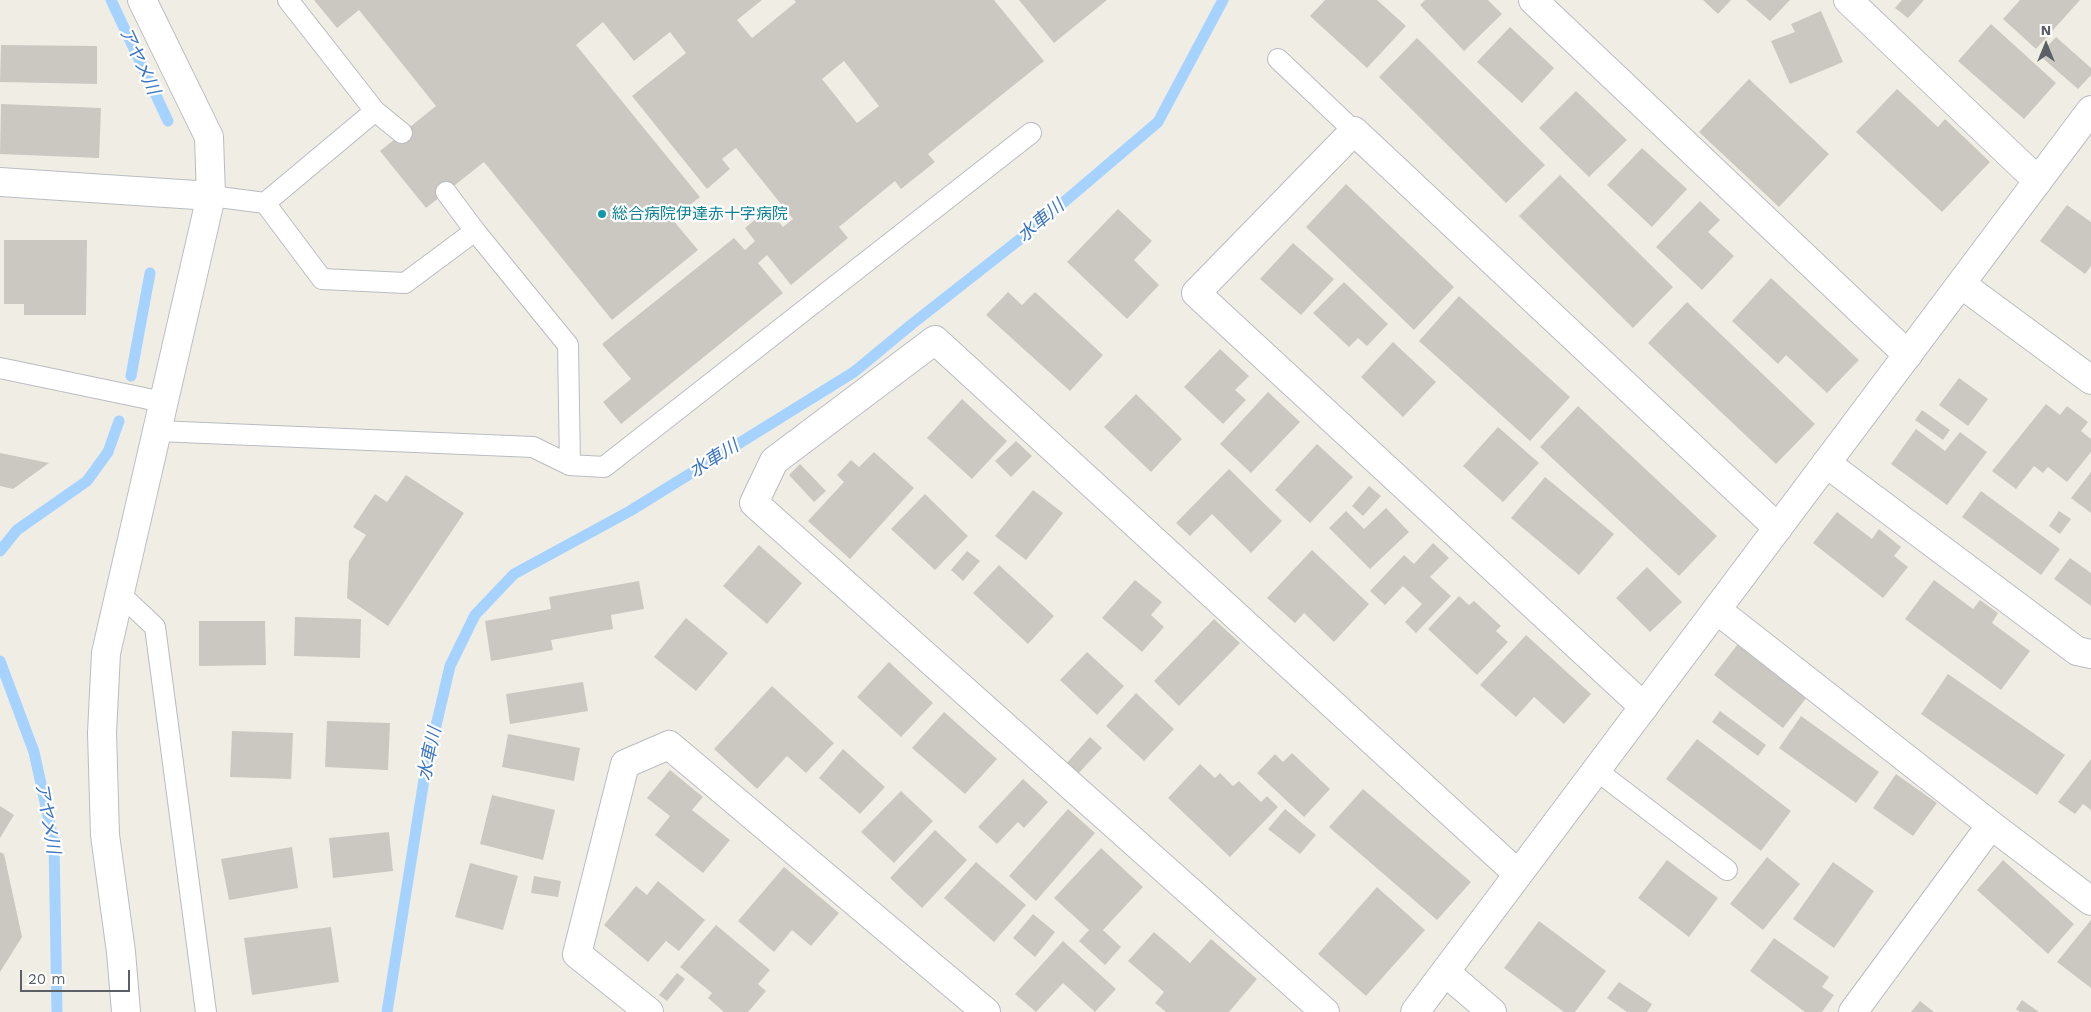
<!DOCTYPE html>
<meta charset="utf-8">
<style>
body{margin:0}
#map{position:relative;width:2091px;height:1012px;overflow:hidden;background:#f0eee4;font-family:"Work Sans",sans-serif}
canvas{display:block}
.north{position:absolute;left:2021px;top:20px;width:50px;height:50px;-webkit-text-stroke:4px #fff;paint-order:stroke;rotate:0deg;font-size:14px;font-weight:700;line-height:20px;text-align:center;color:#5c6066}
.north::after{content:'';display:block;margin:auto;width:18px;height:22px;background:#5c6066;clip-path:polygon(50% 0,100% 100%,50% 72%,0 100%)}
.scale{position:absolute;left:20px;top:970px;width:110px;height:22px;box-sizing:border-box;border:2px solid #5c6066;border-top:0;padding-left:6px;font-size:15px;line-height:18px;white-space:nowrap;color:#5c6066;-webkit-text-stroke:4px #fff;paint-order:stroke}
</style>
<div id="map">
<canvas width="2091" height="1012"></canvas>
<div class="north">N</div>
<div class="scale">20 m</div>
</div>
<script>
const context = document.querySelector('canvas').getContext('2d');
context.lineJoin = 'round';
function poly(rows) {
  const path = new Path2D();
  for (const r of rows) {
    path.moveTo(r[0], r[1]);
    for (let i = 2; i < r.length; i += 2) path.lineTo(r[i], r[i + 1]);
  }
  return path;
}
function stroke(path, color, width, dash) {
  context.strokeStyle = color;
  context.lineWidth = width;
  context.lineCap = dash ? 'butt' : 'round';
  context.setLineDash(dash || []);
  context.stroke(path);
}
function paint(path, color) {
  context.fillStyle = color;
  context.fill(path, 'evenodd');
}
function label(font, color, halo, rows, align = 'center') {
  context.font = font + ' "Work Sans","Noto Sans JP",sans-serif';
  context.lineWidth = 4.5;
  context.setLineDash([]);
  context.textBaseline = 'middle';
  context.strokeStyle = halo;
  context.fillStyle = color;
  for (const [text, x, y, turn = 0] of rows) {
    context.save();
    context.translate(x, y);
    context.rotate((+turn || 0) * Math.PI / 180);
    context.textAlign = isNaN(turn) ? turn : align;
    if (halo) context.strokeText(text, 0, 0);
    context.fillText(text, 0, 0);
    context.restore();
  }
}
stroke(poly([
 [111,0,168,121],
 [131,376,150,273],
 [0,551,17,530,87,481,108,452,119,421],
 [0,661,34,752,54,843,57,1012],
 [387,1012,425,773,450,666,475,615,514,574,630,511,854,372,912,324,1024,236,1158,122,1223,0]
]), '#a5d2ff', 11);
paint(poly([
 [314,0,762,0,737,20,752,38,796,2,794,0,994,0,1044,61,928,154,935,162,901,189,895,181,839,227,848,238,791,285,767,255,758,263,783,293,621,424,603,402,631,379,602,344,734,238,745,250,755,241,745,228,768,209,783,227,793,219,736,148,722,159,730,169,707,189,632,96,686,53,670,32,634,61,603,22,576,45,700,197,672,219,698,250,612,320,484,162,426,208,380,151,436,106,359,10,337,28],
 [844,61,879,106,857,123,822,79],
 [1019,0,1107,0,1054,43],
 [1325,0,1377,0,1406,26,1367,68,1310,16],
 [1425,0,1488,0,1502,14,1464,51,1420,5],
 [1703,0,1731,0,1718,14],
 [1746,0,1790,0,1770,21],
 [1902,0,1924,0,1908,18,1895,8],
 [2020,0,2080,0,2036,49,2003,19],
 [1821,11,1843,62,1790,84,1771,41,1795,32,1791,24],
 [1991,24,2056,83,2024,119,1958,61],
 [1510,27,1554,68,1522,103,1477,62],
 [2056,37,2091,68,2091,75,2078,89,2039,55],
 [1417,38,1545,165,1506,203,1379,77],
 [1,45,97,46,97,84,0,82],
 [1749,79,1829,154,1779,207,1699,132],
 [1897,89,1938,127,1945,119,1990,162,1942,212,1856,132],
 [1576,91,1627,140,1589,177,1539,128],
 [1,104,101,108,99,158,0,154],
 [1642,148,1687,189,1652,227,1607,185],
 [1560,175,1673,287,1633,328,1519,216],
 [1346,184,1454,287,1414,330,1306,227],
 [1700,201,1720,220,1708,232,1734,256,1702,290,1656,247],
 [2067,205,2091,222,2091,266,2085,274,2040,241],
 [1118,209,1152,241,1134,260,1159,285,1127,319,1067,262],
 [4,240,87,240,86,315,24,315,24,304,4,304],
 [1293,243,1334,279,1301,315,1260,279],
 [1771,278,1859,360,1827,393,1786,355,1778,364,1732,321],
 [1344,282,1388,324,1367,346,1358,338,1349,347,1313,313],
 [1008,292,1022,305,1035,292,1103,355,1070,391,986,315],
 [1459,296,1570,397,1530,441,1419,341],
 [1687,302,1815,424,1776,464,1648,343],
 [1393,342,1436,382,1403,417,1361,377],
 [1220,349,1249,376,1235,390,1246,400,1223,424,1184,387],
 [1959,378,1988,399,1968,426,1939,405],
 [1268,392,1300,422,1251,473,1220,444],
 [1136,394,1182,439,1151,472,1104,427],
 [962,399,1007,441,972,479,927,438],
 [2046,404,2060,415,2067,406,2088,422,2081,431,2091,439,2091,452,2067,482,2048,467,2043,473,2034,466,2016,489,1992,471],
 [1578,406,1717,536,1679,576,1540,447],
 [1922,410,1950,430,1943,440,1915,420],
 [1498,427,1539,463,1503,502,1463,466],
 [1916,429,1945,451,1960,432,1987,452,1947,505,1891,464],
 [1016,441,1032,456,1011,477,995,461],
 [1317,444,1353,477,1310,523,1275,490],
 [874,452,914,488,850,559,808,521,844,482,837,475,851,460,859,467],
 [0,453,49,463,13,489,0,486],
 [800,464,826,491,814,502,789,475],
 [1229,469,1282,521,1251,553,1212,514,1190,536,1176,523],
 [2091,472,2091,513,2071,498],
 [406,475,464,513,388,626,347,598,349,561,366,535,353,527,375,494,387,502],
 [1545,477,1614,534,1579,575,1511,518],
 [1369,486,1381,496,1363,516,1352,506],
 [1033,490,1063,513,1026,560,995,536],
 [1981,491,2060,549,2041,575,1962,517],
 [925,494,968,536,935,570,891,529],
 [1386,508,1409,532,1370,569,1329,528,1346,511,1364,529],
 [2059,511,2071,519,2060,534,2049,526],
 [1837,512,1872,539,1879,529,1901,547,1894,556,1908,567,1883,598,1813,543],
 [1433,543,1449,558,1430,577,1451,596,1416,633,1405,622,1422,604,1403,586,1385,605,1370,591,1404,555,1414,564],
 [759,545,802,583,767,624,723,586],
 [1312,550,1369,604,1334,642,1304,613,1295,623,1267,598],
 [967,551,980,561,963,581,951,570],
 [2070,558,2091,573,2091,606,2054,579],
 [999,565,1054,616,1028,644,973,593],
 [1647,567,1682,602,1650,632,1616,598],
 [1135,580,1162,602,1151,615,1164,627,1142,652,1102,618],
 [1934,580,1973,609,1980,600,1998,613,1992,623,2030,651,2001,690,1905,619],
 [639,581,644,609,611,615,613,629,551,640,553,650,491,661,485,621,551,609,549,597],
 [1459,596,1469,605,1474,601,1501,626,1496,631,1508,642,1477,675,1428,629],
 [295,617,361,619,360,658,294,656],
 [686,618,728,653,696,691,654,657],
 [1214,619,1240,643,1179,706,1154,681],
 [199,621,265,621,266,665,199,666],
 [1526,635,1591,694,1564,724,1534,697,1516,717,1480,685],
 [1741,640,1810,693,1783,728,1714,675],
 [1087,652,1124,686,1097,715,1060,680],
 [889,662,933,703,901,737,857,697],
 [1948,674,2065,755,2037,795,1921,714],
 [583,682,588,711,510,724,506,694],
 [772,686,834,743,806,773,787,756,757,789,714,749],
 [1136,693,1174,729,1144,761,1106,726],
 [1720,711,1766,745,1758,756,1712,722],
 [944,712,997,759,965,794,912,748],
 [1801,716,1879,772,1856,803,1779,748],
 [327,721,390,723,388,770,325,767],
 [232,731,293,733,291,779,230,777],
 [508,734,580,748,574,781,502,767],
 [1090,737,1102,748,1077,775,1065,765],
 [1697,739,1791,811,1761,851,1666,779],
 [843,749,885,787,860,814,819,778],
 [1292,753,1330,789,1304,817,1257,773,1275,754,1283,762],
 [2091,759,2091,810,2083,804,2075,814,2058,802],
 [1200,764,1215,778,1220,773,1233,786,1239,781,1261,802,1267,796,1278,807,1230,857,1168,798],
 [670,770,703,797,692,810,730,840,703,873,655,835,670,816,647,798],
 [1896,774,1937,803,1913,836,1873,808],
 [1023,779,1048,802,1024,828,1018,822,997,844,978,827],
 [1363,789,1471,882,1437,920,1329,827],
 [901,791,933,821,894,863,861,832],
 [492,795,555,810,543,860,480,844],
 [0,806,14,815,0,838],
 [1068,809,1095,833,1036,901,1009,876],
 [1285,809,1316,835,1300,854,1268,829],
 [935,830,967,860,922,908,890,878],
 [389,832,393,871,333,878,329,838],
 [292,847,298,888,229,900,221,859],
 [1101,848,1143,887,1103,930,1121,947,1105,965,1079,941,1089,930,1054,898],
 [0,852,4,854,22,937,0,972],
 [1767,857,1800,884,1763,930,1730,904],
 [1667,860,1718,898,1689,937,1638,898],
 [2003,860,2074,924,2048,954,1977,890],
 [976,862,1026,905,994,942,944,898],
 [1833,862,1874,891,1834,948,1793,919],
 [470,863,518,876,503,930,455,917],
 [784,867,839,913,811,946,792,930,774,952,738,921],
 [534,876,561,881,558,897,531,893],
 [658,881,705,920,679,951,666,941,648,962,604,925,636,886,647,895],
 [1377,887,1425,930,1366,996,1318,954],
 [1033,914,1055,932,1035,957,1013,938],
 [2091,920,2091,988,2057,962],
 [1539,921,1606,971,1575,1012,1564,1012,1504,968],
 [716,925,770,970,758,984,766,991,748,1012,724,1012,708,998,712,993,680,967],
 [331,927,339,982,252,995,244,938],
 [1154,932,1190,963,1211,939,1257,979,1229,1012,1166,1012,1155,1003,1164,992,1128,961],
 [1774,938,1829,977,1822,987,1834,995,1822,1012,1805,1012,1750,971],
 [1063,941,1116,989,1095,1012,1063,983,1036,1012,1015,994],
 [677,973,685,979,667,1001,659,995],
 [1619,982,1652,1004,1647,1012,1627,1012,1607,998],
 [2022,1000,2039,1012,2020,1012,2016,1009],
 [1920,1001,1934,1012,1911,1012]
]), '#cbc8c1');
const service = poly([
 [288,0,375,111,402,133],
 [1278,59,1354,131],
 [211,196,265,203,375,111],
 [265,203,322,279,405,283,475,231,446,192],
 [475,231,568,345,570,465],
 [0,368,163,402],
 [158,431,533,447,570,465,604,467,1031,133],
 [120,594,155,627,206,1012],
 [1596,770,1727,870]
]);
const minor = poly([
 [1533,0,1908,355],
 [1848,0,2038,181],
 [0,182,211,196],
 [1961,284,2091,380],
 [1826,463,2077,651,2091,654],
 [1717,610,1991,825,2091,901],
 [1644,707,1196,293,1354,131,1778,528],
 [1445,972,1492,1012],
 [126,1012,121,952,105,835,102,733,106,653,211,196,209,137,142,0],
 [649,1012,577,954,625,764,669,745,986,1012],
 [1325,1012,754,503,774,461,935,340,1518,874],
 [1853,1012,1991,825]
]);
const tertiary = poly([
 [1415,1012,2091,110]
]);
stroke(service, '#b9bcc1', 22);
stroke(minor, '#b9bcc1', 30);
stroke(tertiary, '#b9bcc1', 30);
stroke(service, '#fff', 20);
stroke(minor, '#fff', 28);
stroke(tertiary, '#fff', 28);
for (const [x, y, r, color] of [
 [602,214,5,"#0f9aa8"]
]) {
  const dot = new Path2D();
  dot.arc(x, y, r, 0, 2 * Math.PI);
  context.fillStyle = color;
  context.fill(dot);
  stroke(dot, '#fff', 2);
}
label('16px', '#0d838f', '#fff', [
 ["総合病院伊達赤十字病院",612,214]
], 'left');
label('italic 18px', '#3c75c3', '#fff', [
 ["アヤメ川",139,61,65],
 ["水車川",1041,221,-40],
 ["水車川",714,459,-32],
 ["水車川",430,754,-78],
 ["アヤメ川",47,818,80]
]);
</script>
